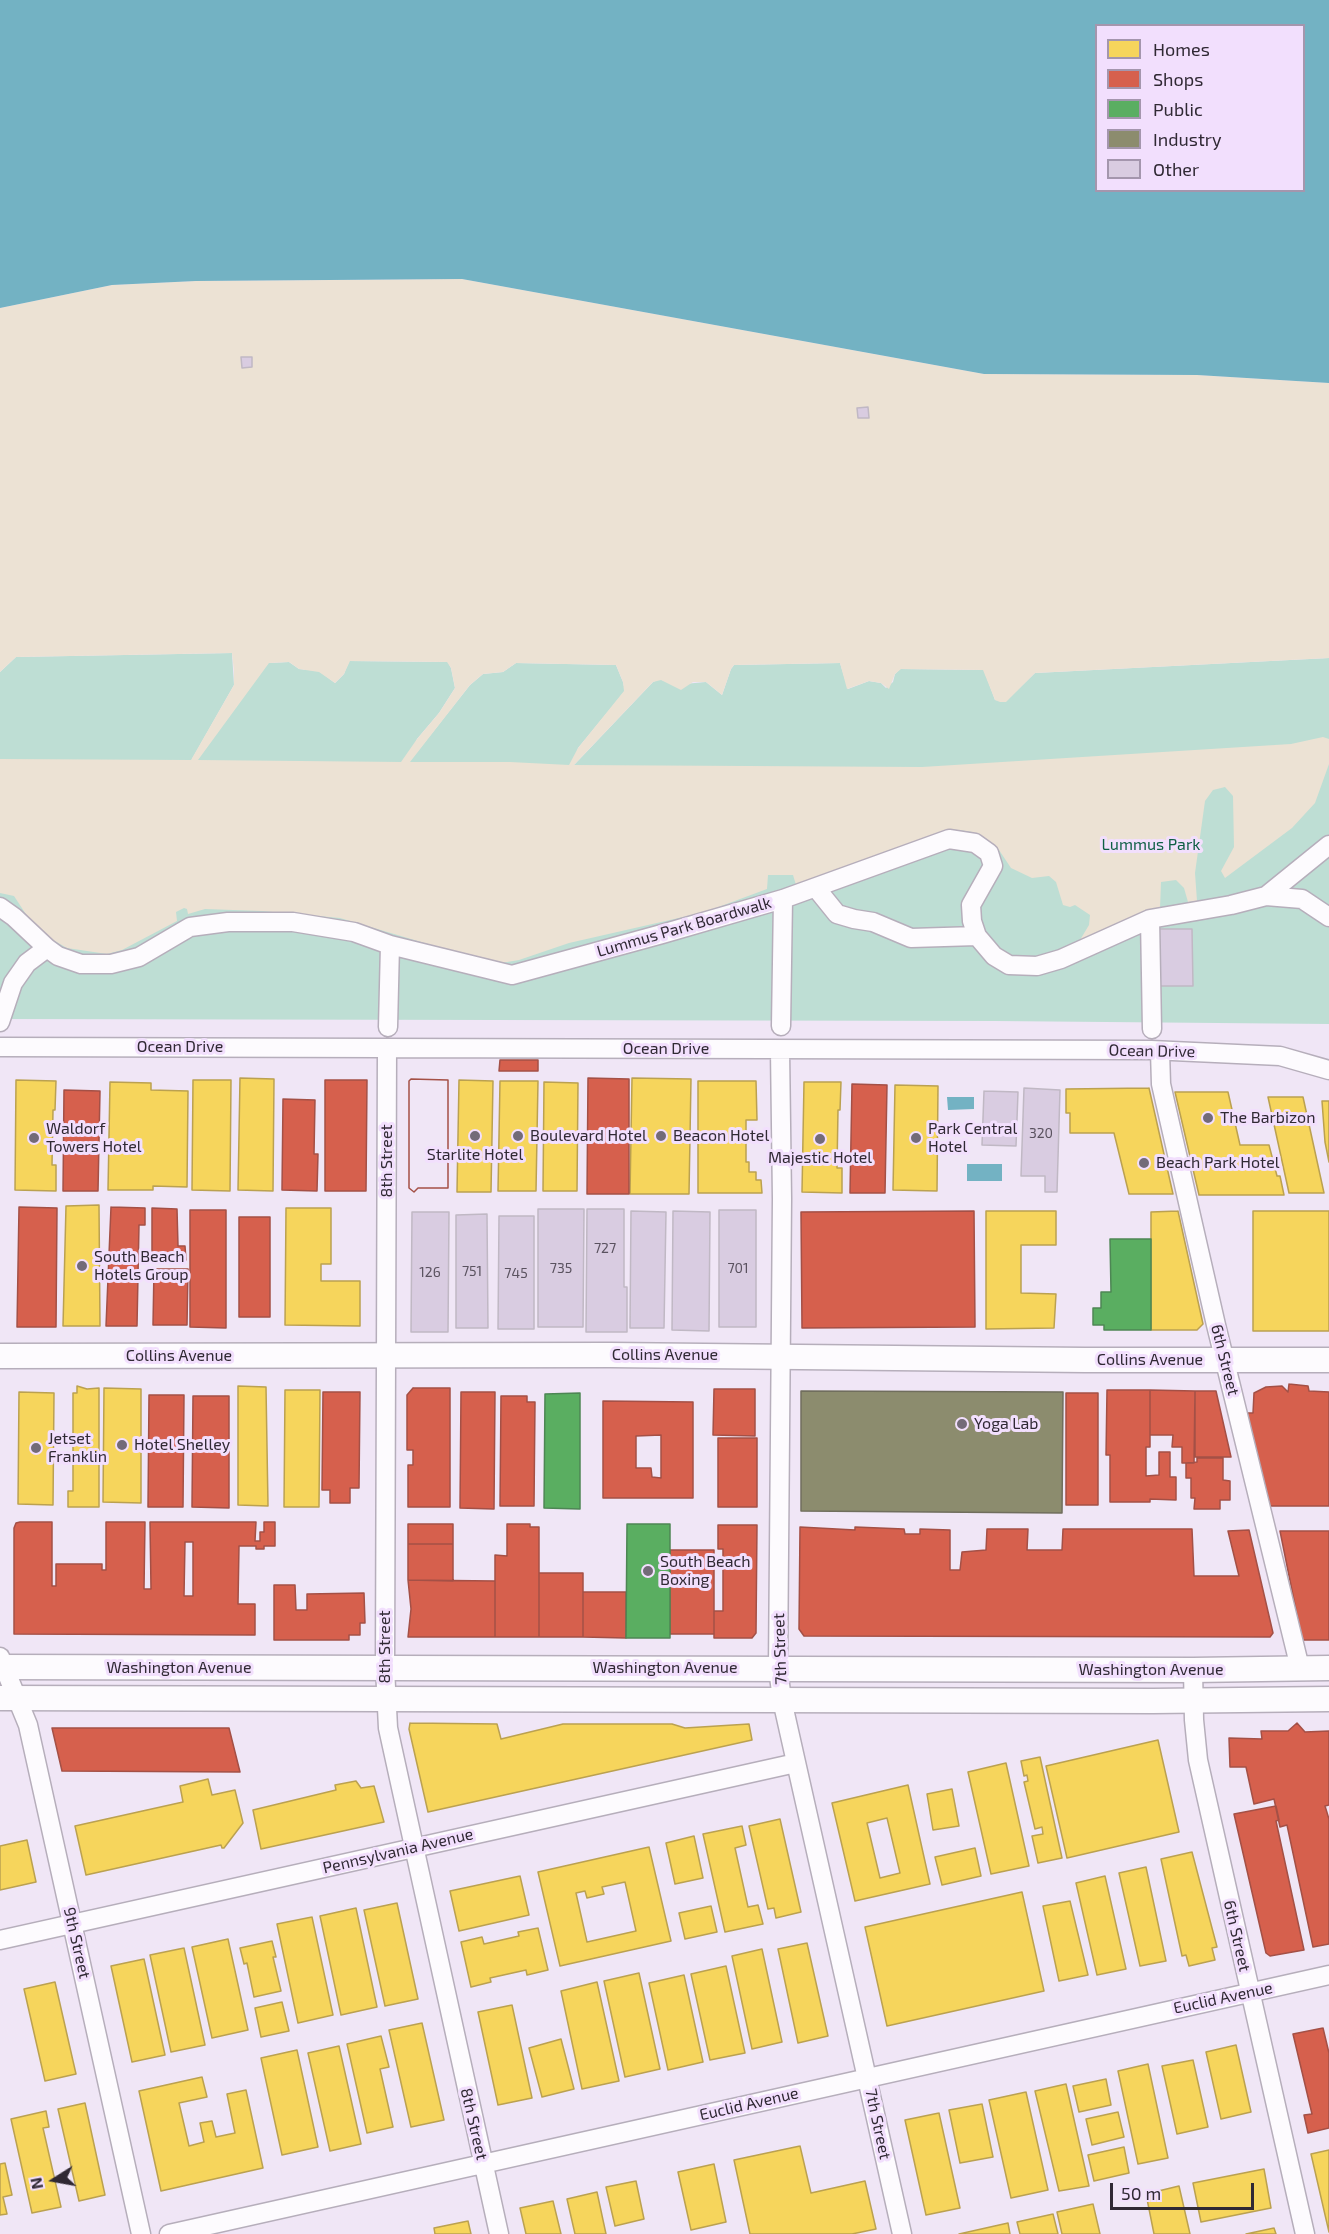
<!DOCTYPE html>
<style>
body{margin:0}
#map{position:relative;width:1329px;height:2234px;overflow:hidden;background:#f0e6f6;font-family:"Exo 2",sans-serif}
canvas{display:block}
.legend{position:absolute;left:1095px;top:24px;width:210px;height:168px;box-sizing:border-box;background:#f2dffd;border:2px solid #a496ad;margin:0;padding:8px 10px;list-style:none;font-size:18px;color:#302934}
.legend li{display:flex;align-items:center;gap:12px;height:30px}
.legend b{width:30px;border:2px solid #a496ad}
.north{position:absolute;left:24px;top:2150px;width:60px;height:60px;-webkit-text-stroke:4px #f2dffd;paint-order:stroke;rotate:259deg;font-size:16px;font-weight:700;line-height:24px;text-align:center;color:#302934}
.north::after{content:'';display:block;margin:auto;width:21px;height:27px;background:#302934;clip-path:polygon(50% 0,100% 100%,50% 72%,0 100%)}
.scale{position:absolute;left:1110px;top:2183px;width:144px;height:27px;box-sizing:border-box;border:3px solid #302934;border-top:0;padding-left:8px;font-size:18px;line-height:21px;white-space:nowrap;color:#302934;-webkit-text-stroke:4px #f2dffd;paint-order:stroke}
</style>
<div id="map">
<canvas width="1329" height="2234"></canvas>
<ul class="legend">
<li><b style="height:16px;background:#f6d55c"></b>Homes</li>
<li><b style="height:16px;background:#d6604d"></b>Shops</li>
<li><b style="height:16px;background:#5aae61"></b>Public</li>
<li><b style="height:16px;background:#8c8c6e"></b>Industry</li>
<li><b style="height:16px;background:#d9cce1"></b>Other</li>
</ul>
<div class="north">N</div>
<div class="scale">50 m</div>
</div>
<script>
const context = document.querySelector('canvas').getContext('2d');
context.lineJoin = 'round';
function paint(path, color) {
  context.fillStyle = color;
  context.fill(path, 'evenodd');
}
function poly(rows) {
  const path = new Path2D();
  for (const r of rows) {
    path.moveTo(r[0], r[1]);
    for (let i = 2; i < r.length; i += 2) path.lineTo(r[i], r[i + 1]);
  }
  return path;
}
function stroke(path, color, width, dash) {
  context.strokeStyle = color;
  context.lineWidth = width;
  context.lineCap = dash ? 'butt' : 'round';
  context.setLineDash(dash || []);
  context.stroke(path);
}
function label(font, color, halo, rows, align = 'center') {
  context.font = font + ' "Exo 2",sans-serif';
  context.lineWidth = 6;
  context.setLineDash([]);
  context.textBaseline = 'middle';
  context.strokeStyle = halo;
  context.fillStyle = color;
  for (const [text, x, y, turn = 0] of rows) {
    context.save();
    context.translate(x, y);
    context.rotate((+turn || 0) * Math.PI / 180);
    context.textAlign = isNaN(turn) ? turn : align;
    if (halo) context.strokeText(text, 0, 0);
    context.fillText(text, 0, 0);
    context.restore();
  }
}
paint(poly([
 [232,653,234,685,192,759,197,760,268,663,289,662,299,669,319,671,335,683,344,674,349,661,448,662,451,668,455,688,439,713,417,739,409,762,470,685,483,674,503,672,516,663,616,665,623,682,625,691,578,748,574,765,653,682,660,679,673,685,706,682,722,695,731,669,734,665,840,663,848,689,869,681,881,683,886,688,893,682,895,674,900,669,984,670,995,700,1006,701,1035,673,1329,658,1329,1024,995,1021,0,1019,0,672,16,657]
]), '#beded4');
paint(poly([
 [462,279,984,374,1197,375,1329,383,1329,658,1035,673,1006,702,1000,702,995,700,983,670,901,669,895,674,889,689,881,683,869,681,847,689,840,663,734,665,731,669,722,695,706,682,693,682,681,690,661,680,653,682,574,765,922,767,1291,744,1323,737,1329,739,1329,764,1315,803,1292,828,1225,878,1221,871,1234,847,1233,796,1225,787,1213,790,1205,801,1195,873,1197,901,1188,902,1184,888,1176,880,1161,882,1160,909,1121,922,1080,940,1089,925,1090,915,1075,905,1070,907,1063,905,1056,882,1049,876,1032,878,1011,868,997,847,972,832,959,830,889,850,856,866,796,885,793,875,768,875,767,889,705,912,569,943,519,960,501,963,438,947,340,918,262,911,205,909,188,914,187,909,184,908,176,912,177,921,122,950,107,954,67,948,46,936,35,928,14,896,0,893,0,759,191,760,234,685,234,671,232,653,16,657,0,672,0,308,112,285,196,281],
 [350,661,447,662,451,668,455,688,439,713,417,739,401,762,198,760,269,663,289,662,299,669,319,672,335,683,344,674],
 [516,663,616,665,623,682,624,691,578,748,569,765,510,762,410,762,470,685,483,674,503,672]
]), '#ece2d4');
paint(poly([
 [0,0,1329,0,1329,383,1197,375,984,374,462,279,196,281,112,285,0,308],
 [1096,26,1304,26,1304,190,1096,190],
 [947,1097,974,1097,974,1109,948,1110],
 [967,1164,1002,1164,1002,1181,967,1181]
]), '#73b2c3');
const homes = poly([
 [240,1078,274,1079,273,1191,238,1190,240,1078],
 [632,1078,691,1079,689,1194,630,1194,632,1078],
 [16,1080,56,1081,55,1110,53,1110,52,1165,56,1165,56,1191,15,1190,16,1080],
 [193,1080,231,1080,230,1191,192,1190,193,1080],
 [459,1080,493,1081,491,1192,457,1192,459,1080],
 [500,1081,538,1081,536,1191,498,1191,500,1081],
 [698,1081,756,1081,757,1120,746,1120,746,1162,749,1162,749,1172,756,1172,756,1180,761,1180,762,1193,698,1193,698,1081],
 [110,1082,151,1083,151,1090,188,1091,187,1187,153,1186,153,1190,108,1190,110,1082],
 [544,1082,578,1083,577,1191,543,1191,544,1082],
 [804,1082,841,1082,840,1110,838,1110,837,1168,842,1168,842,1193,802,1192,804,1082],
 [895,1085,938,1086,937,1191,893,1190,895,1085],
 [1149,1088,1173,1194,1129,1194,1114,1133,1070,1133,1070,1113,1066,1113,1066,1089,1149,1088],
 [1175,1092,1228,1092,1240,1145,1269,1145,1277,1176,1280,1176,1284,1195,1199,1195,1175,1092],
 [1268,1097,1303,1097,1324,1193,1289,1193,1268,1097],
 [1322,1101,1329,1101,1329,1162,1325,1142,1322,1101],
 [99,1205,100,1326,63,1326,66,1206,99,1205],
 [286,1208,331,1208,331,1264,321,1264,321,1281,360,1281,360,1326,285,1325,286,1208],
 [986,1211,1056,1211,1056,1245,1021,1245,1021,1293,1056,1294,1054,1328,986,1329,986,1211],
 [1178,1211,1203,1324,1197,1330,1151,1330,1151,1212,1178,1211],
 [1253,1211,1329,1211,1329,1331,1253,1331,1253,1211],
 [77,1386,87,1389,99,1388,99,1507,68,1507,68,1491,73,1491,73,1393,77,1393,77,1386],
 [238,1386,266,1387,268,1506,238,1505,238,1386],
 [104,1388,141,1389,141,1503,103,1502,104,1388],
 [285,1390,320,1390,319,1507,284,1507,285,1390],
 [19,1392,54,1393,53,1505,18,1504,19,1392],
 [410,1723,497,1724,501,1739,563,1724,672,1724,685,1728,749,1724,752,1740,428,1812,409,1729,410,1723],
 [1158,1740,1179,1832,1067,1858,1046,1766,1158,1740],
 [1040,1757,1062,1858,1038,1863,1032,1836,1043,1834,1042,1827,1035,1829,1024,1782,1028,1781,1027,1775,1024,1776,1021,1761,1040,1757],
 [1006,1763,1029,1866,991,1874,968,1772,1006,1763],
 [208,1779,212,1795,235,1790,243,1823,224,1848,222,1848,221,1845,86,1875,75,1826,183,1802,180,1786,208,1779],
 [356,1781,361,1788,374,1786,384,1822,261,1849,253,1810,336,1790,335,1785,356,1781],
 [908,1785,930,1884,855,1901,832,1803,908,1785],
 [887,1818,900,1873,880,1878,867,1823,887,1818],
 [952,1789,959,1826,933,1830,927,1794,952,1789],
 [780,1819,801,1912,776,1918,774,1908,768,1909,749,1826,780,1819],
 [742,1826,746,1845,735,1848,748,1907,758,1905,763,1924,725,1932,703,1834,742,1826],
 [694,1836,703,1878,675,1884,666,1843,694,1836],
 [27,1840,36,1882,0,1890,0,1846,27,1840],
 [649,1847,671,1941,560,1966,538,1872,649,1847],
 [625,1882,636,1931,587,1942,576,1893,585,1891,587,1898,604,1894,602,1887,625,1882],
 [975,1848,981,1876,942,1885,935,1857,975,1848],
 [1192,1852,1217,1947,1212,1948,1215,1960,1189,1966,1186,1955,1182,1956,1161,1859,1192,1852],
 [1146,1867,1166,1961,1140,1966,1119,1873,1146,1867],
 [520,1876,529,1915,459,1931,450,1891,520,1876],
 [1105,1876,1126,1969,1097,1975,1076,1883,1105,1876],
 [1022,1892,1044,1991,887,2026,865,1927,1022,1892],
 [1070,1901,1088,1975,1059,1981,1043,1906,1070,1901],
 [397,1903,418,1999,385,2006,364,1910,397,1903],
 [711,1906,717,1932,685,1939,679,1913,711,1906],
 [356,1908,377,2007,341,2015,320,1916,356,1908],
 [312,1917,333,2015,298,2023,277,1924,312,1917],
 [538,1928,548,1970,527,1975,526,1970,490,1978,491,1982,471,1987,461,1942,482,1937,484,1944,519,1936,518,1932,538,1928],
 [228,1939,248,2030,212,2038,192,1947,228,1939],
 [272,1941,276,1957,273,1957,281,1991,254,1997,247,1963,244,1964,240,1948,272,1941],
 [807,1943,828,2036,798,2043,778,1949,807,1943],
 [184,1948,205,2045,171,2052,150,1955,184,1948],
 [762,1949,782,2042,752,2049,732,1956,762,1949],
 [144,1959,165,2055,132,2062,111,1966,144,1959],
 [726,1966,745,2053,710,2060,691,1974,726,1966],
 [639,1973,660,2069,625,2077,604,1981,639,1973],
 [684,1975,703,2062,668,2070,649,1983,684,1975],
 [55,1982,76,2074,45,2081,24,1989,55,1982],
 [597,1982,619,2081,582,2089,561,1991,597,1982],
 [282,2002,289,2031,261,2037,255,2008,282,2002],
 [512,2005,532,2098,498,2105,478,2012,512,2005],
 [422,2023,444,2120,411,2127,389,2030,422,2023],
 [381,2036,389,2067,380,2069,393,2127,367,2133,347,2044,381,2036],
 [561,2039,574,2089,542,2097,529,2048,561,2039],
 [1236,2045,1251,2112,1221,2119,1206,2052,1236,2045],
 [339,2046,361,2144,330,2151,308,2053,339,2046],
 [297,2050,318,2147,282,2155,261,2058,297,2050],
 [1193,2060,1208,2127,1177,2134,1162,2066,1193,2060],
 [1148,2064,1168,2158,1138,2164,1118,2071,1148,2064],
 [202,2077,207,2097,179,2103,189,2146,204,2142,200,2123,212,2121,216,2137,235,2133,227,2094,246,2090,263,2168,161,2191,139,2091,202,2077],
 [1106,2079,1111,2105,1079,2112,1073,2086,1106,2079],
 [1066,2084,1089,2186,1059,2191,1035,2091,1066,2084],
 [1026,2092,1048,2190,1011,2198,989,2100,1026,2092],
 [85,2103,105,2195,79,2201,58,2109,85,2103],
 [982,2104,993,2157,960,2163,949,2110,982,2104],
 [46,2111,49,2127,43,2128,61,2207,32,2213,11,2119,46,2111],
 [1118,2112,1124,2137,1092,2145,1086,2119,1118,2112],
 [939,2113,960,2208,926,2215,905,2120,939,2113],
 [800,2146,811,2193,865,2181,876,2229,852,2234,750,2234,734,2160,800,2146],
 [1124,2147,1129,2173,1094,2181,1088,2155,1124,2147],
 [1329,2150,1329,2232,1311,2154,1329,2150],
 [5,2163,12,2195,3,2197,7,2214,0,2215,0,2164,5,2163],
 [714,2164,726,2222,691,2230,678,2172,714,2164],
 [1264,2169,1271,2208,1201,2222,1193,2183,1264,2169],
 [636,2181,644,2219,615,2226,606,2187,636,2181],
 [1179,2186,1190,2234,1154,2234,1146,2194,1179,2186],
 [597,2192,606,2234,575,2234,567,2199,597,2192],
 [553,2201,561,2234,526,2234,520,2208,553,2201],
 [1093,2204,1100,2234,1062,2234,1057,2212,1093,2204],
 [1053,2214,1058,2234,1020,2234,1017,2222,1053,2214],
 [468,2221,471,2234,435,2234,434,2228,468,2221],
 [1008,2223,1010,2234,959,2234,1008,2223],
 [1274,2228,1276,2234,1246,2234,1274,2228]
]);
paint(homes, '#f6d55c');
stroke(homes, '#bba150', 1.5);
const shops = poly([
 [500,1060,538,1060,538,1071,499,1071,500,1060],
 [588,1078,629,1079,629,1194,587,1194,588,1078],
 [411,1079,448,1080,448,1188,418,1188,414,1192,409,1188,409,1081,411,1079],
 [411,1079,448,1080,448,1188,418,1188,414,1192,409,1188,409,1081,411,1079],
 [325,1080,367,1080,366,1191,325,1191,325,1080],
 [852,1084,887,1085,885,1193,850,1193,852,1084],
 [64,1090,100,1091,98,1191,63,1191,64,1090],
 [283,1099,315,1100,314,1154,318,1154,317,1191,282,1190,283,1099],
 [19,1207,57,1208,56,1327,17,1327,19,1207],
 [111,1207,145,1208,145,1225,139,1225,137,1326,106,1326,111,1207],
 [152,1208,177,1209,178,1246,185,1246,186,1260,152,1259,152,1208],
 [190,1210,226,1210,226,1328,190,1327,190,1210],
 [974,1211,975,1327,802,1328,801,1212,974,1211],
 [239,1217,270,1217,270,1317,239,1317,239,1217],
 [154,1269,188,1269,187,1325,153,1325,154,1269],
 [1289,1384,1308,1386,1309,1391,1329,1392,1329,1506,1270,1506,1247,1413,1253,1413,1254,1393,1266,1387,1282,1386,1288,1392,1289,1384],
 [413,1388,450,1388,450,1507,408,1507,408,1465,413,1465,413,1450,407,1450,407,1395,413,1388],
 [714,1389,755,1389,755,1436,713,1435,714,1389],
 [1107,1390,1150,1390,1150,1447,1146,1447,1146,1476,1159,1475,1159,1452,1170,1452,1170,1477,1176,1477,1176,1500,1150,1499,1150,1502,1110,1502,1110,1455,1106,1455,1107,1390],
 [1150,1390,1195,1391,1194,1463,1182,1463,1182,1447,1172,1447,1173,1435,1150,1435,1150,1390],
 [1195,1391,1216,1391,1231,1457,1195,1457,1195,1391],
 [323,1392,360,1392,359,1488,350,1488,350,1503,330,1503,330,1490,322,1490,323,1392],
 [461,1392,495,1392,494,1509,460,1508,461,1392],
 [1066,1393,1098,1393,1098,1505,1066,1505,1066,1393],
 [149,1395,184,1395,183,1507,148,1507,149,1395],
 [193,1396,229,1396,229,1508,192,1507,193,1396],
 [501,1396,527,1396,527,1402,535,1402,534,1506,500,1506,501,1396],
 [603,1401,693,1402,693,1498,603,1498,603,1401],
 [661,1435,661,1478,652,1477,651,1468,636,1468,636,1436,661,1435],
 [718,1438,757,1438,757,1507,718,1507,718,1438],
 [1197,1458,1223,1458,1223,1480,1230,1481,1230,1500,1220,1500,1220,1509,1194,1509,1195,1498,1191,1498,1191,1478,1186,1478,1186,1463,1197,1462,1197,1458],
 [20,1522,52,1522,52,1586,56,1586,56,1564,102,1564,102,1570,106,1570,106,1522,145,1522,144,1589,151,1589,150,1522,256,1522,255,1541,260,1541,260,1532,264,1532,264,1522,275,1522,275,1546,264,1546,264,1549,256,1549,256,1546,239,1546,238,1604,255,1604,255,1635,14,1634,14,1528,16,1523,20,1522],
 [185,1542,193,1542,193,1596,184,1596,185,1542],
 [408,1524,453,1524,453,1544,408,1544,408,1524],
 [507,1524,530,1524,530,1527,539,1527,539,1637,495,1637,495,1555,507,1556,507,1524],
 [718,1525,757,1525,756,1633,752,1638,714,1638,714,1611,723,1611,723,1549,718,1549,718,1525],
 [800,1527,855,1530,855,1527,904,1529,905,1534,920,1534,920,1529,950,1530,950,1570,960,1570,962,1552,986,1550,987,1529,1028,1529,1027,1550,1062,1550,1063,1529,1192,1529,1194,1576,1239,1576,1228,1531,1249,1530,1273,1633,1270,1637,804,1636,799,1629,800,1527],
 [1280,1531,1329,1531,1329,1640,1302,1640,1280,1531],
 [408,1544,453,1544,453,1581,408,1580,408,1544],
 [670,1550,714,1550,714,1634,670,1634,670,1550],
 [539,1573,583,1573,583,1637,539,1637,539,1573],
 [408,1580,495,1581,495,1637,408,1637,411,1609,408,1580],
 [274,1585,295,1585,296,1610,307,1610,307,1594,364,1593,365,1623,360,1623,360,1635,349,1635,349,1640,274,1640,274,1585],
 [583,1592,626,1592,626,1638,583,1637,583,1592],
 [1297,1723,1305,1732,1329,1731,1329,1805,1325,1806,1329,1819,1329,1944,1313,1947,1287,1825,1280,1827,1274,1799,1254,1804,1246,1767,1230,1767,1229,1738,1262,1739,1261,1731,1288,1731,1297,1723],
 [52,1728,229,1728,240,1772,62,1771,52,1728],
 [1276,1806,1279,1820,1276,1821,1304,1950,1270,1956,1266,1953,1234,1814,1276,1806],
 [1323,2028,1329,2053,1329,2128,1308,2133,1304,2115,1312,2114,1293,2034,1323,2028]
]);
paint(shops, '#d6604d');
stroke(shops, '#a45046', 1.5);
const public = poly([
 [1110,1239,1151,1239,1151,1330,1104,1330,1104,1325,1093,1325,1093,1308,1101,1308,1101,1292,1111,1292,1110,1239],
 [580,1393,580,1509,544,1508,545,1394,580,1393],
 [627,1524,670,1524,670,1638,626,1638,627,1524]
]);
paint(public, '#5aae61');
stroke(public, '#4d8654', 1.5);
const industry = poly([
 [801,1391,1063,1392,1062,1513,801,1511,801,1391]
]);
paint(industry, '#8c8c6e');
stroke(industry, '#706e5d', 1.5);
const building = poly([
 [241,357,252,357,252,367,242,368,241,357],
 [868,407,869,418,858,418,857,408,868,407],
 [1155,929,1192,929,1193,986,1156,986,1155,929],
 [1024,1088,1060,1090,1057,1192,1045,1192,1045,1176,1021,1176,1024,1088],
 [984,1091,1018,1092,1016,1146,982,1145,984,1091],
 [538,1209,584,1209,583,1327,538,1327,538,1209],
 [587,1209,624,1209,624,1287,627,1287,627,1332,586,1332,587,1209],
 [719,1210,756,1210,756,1327,719,1327,719,1210],
 [631,1211,666,1212,664,1328,630,1328,631,1211],
 [673,1211,710,1212,709,1331,672,1330,673,1211],
 [412,1212,449,1212,448,1332,411,1332,412,1212],
 [487,1214,488,1328,456,1328,456,1215,487,1214],
 [499,1216,534,1216,534,1329,498,1329,499,1216]
]);
paint(building, '#d9cce1');
stroke(building, '#c0b8c4', 1.5);
const minor = poly([
 [816,888,837,914,854,919,873,922,911,938,977,936],
 [1266,896,1329,845],
 [0,907,14,917,47,948,58,956,81,964,111,964,139,957,190,927,228,922,293,922,354,932,390,945,512,975,662,934,783,899,949,839,975,843,989,853,993,866,971,905,972,921,977,936,994,956,1009,965,1037,966,1061,959,1150,919,1231,905,1266,896,1302,899,1329,917],
 [1150,919,1152,1029],
 [0,1022,13,983,27,963,47,948],
 [781,1026,783,899],
 [388,1027,390,945],
 [0,1047,1151,1050,1280,1056,1329,1070],
 [387,1048,385,1668,388,1728,499,2234],
 [780,1050,782,1199,778,1668,782,1700,902,2234],
 [1160,1051,1161,1084,1216,1325,1300,1668],
 [0,1657,28,1725,141,2234],
 [1193,1670,1194,1720,1198,1760,1305,2234],
 [0,1940,796,1763],
 [169,2234,1329,1975]
]);
const major = poly([
 [0,1356,610,1355,1085,1360,1329,1360],
 [0,1667,1193,1670,1329,1668],
 [0,1698,1153,1701,1329,1699]
]);
stroke(minor, '#b6aebb', 21);
stroke(major, '#b6aebb', 27);
stroke(minor, '#fdfbfe', 18);
stroke(major, '#fdfbfe', 24);
for (const [x, y, r, color] of [
 [1208,1118,6,"#736b78"],
 [475,1136,6,"#736b78"],
 [518,1136,6,"#736b78"],
 [661,1136,6,"#736b78"],
 [34,1138,6,"#736b78"],
 [916,1138,6,"#736b78"],
 [820,1139,6,"#736b78"],
 [1144,1163,6,"#736b78"],
 [82,1266,6,"#736b78"],
 [962,1424,6,"#736b78"],
 [122,1445,6,"#736b78"],
 [36,1448,6,"#736b78"],
 [648,1571,6,"#736b78"]
]) {
  const dot = new Path2D();
  dot.arc(x, y, r, 0, 2 * Math.PI);
  context.fillStyle = color;
  context.fill(dot);
  stroke(dot, '#f2dffd', 2);
}
label('14px', '#5a525f', null, [
 ["320",1041,1133],
 ["727",605,1248],
 ["735",561,1268],
 ["701",738,1268],
 ["751",472,1271],
 ["126",430,1272],
 ["745",516,1273]
]);
label('16px', '#0e5f44', '#f2dffd', [
 ["Lummus Park",1151,845]
]);
label('16px', '#302934', '#f2dffd', [
 ["Lummus Park Boardwalk",684,927,-16],
 ["Ocean Drive",180,1047],
 ["Ocean Drive",666,1049],
 ["Ocean Drive",1152,1051,1],
 ["8th Street",387,1161,-90],
 ["Collins Avenue",665,1355],
 ["Collins Avenue",179,1356],
 ["Collins Avenue",1150,1360],
 ["6th Street",1225,1360,76],
 ["8th Street",385,1647,-90],
 ["7th Street",780,1649,-92],
 ["Washington Avenue",179,1668],
 ["Washington Avenue",665,1668],
 ["Washington Avenue",1151,1670],
 ["Pennsylvania Avenue",398,1851,-13],
 ["6th Street",1237,1936,77],
 ["9th Street",77,1943,77],
 ["Euclid Avenue",1223,1998,-12],
 ["Euclid Avenue",749,2104,-13],
 ["8th Street",474,2124,77],
 ["7th Street",878,2124,78]
]);
label('16px', '#302934', '#f2dffd', [
 ["The Barbizon",1220,1118],
 ["Waldorf",46,1129],
 ["Towers Hotel",46,1147],
 ["Park Central",928,1129],
 ["Hotel",928,1147],
 ["Boulevard Hotel",530,1136],
 ["Beacon Hotel",673,1136],
 ["Starlite Hotel",475,1155,"center"],
 ["Majestic Hotel",820,1158,"center"],
 ["Beach Park Hotel",1156,1163],
 ["South Beach",94,1257],
 ["Hotels Group",94,1275],
 ["Yoga Lab",974,1424],
 ["Jetset",48,1439],
 ["Franklin",48,1457],
 ["Hotel Shelley",134,1445],
 ["South Beach",660,1562],
 ["Boxing",660,1580]
], 'left');
</script>
